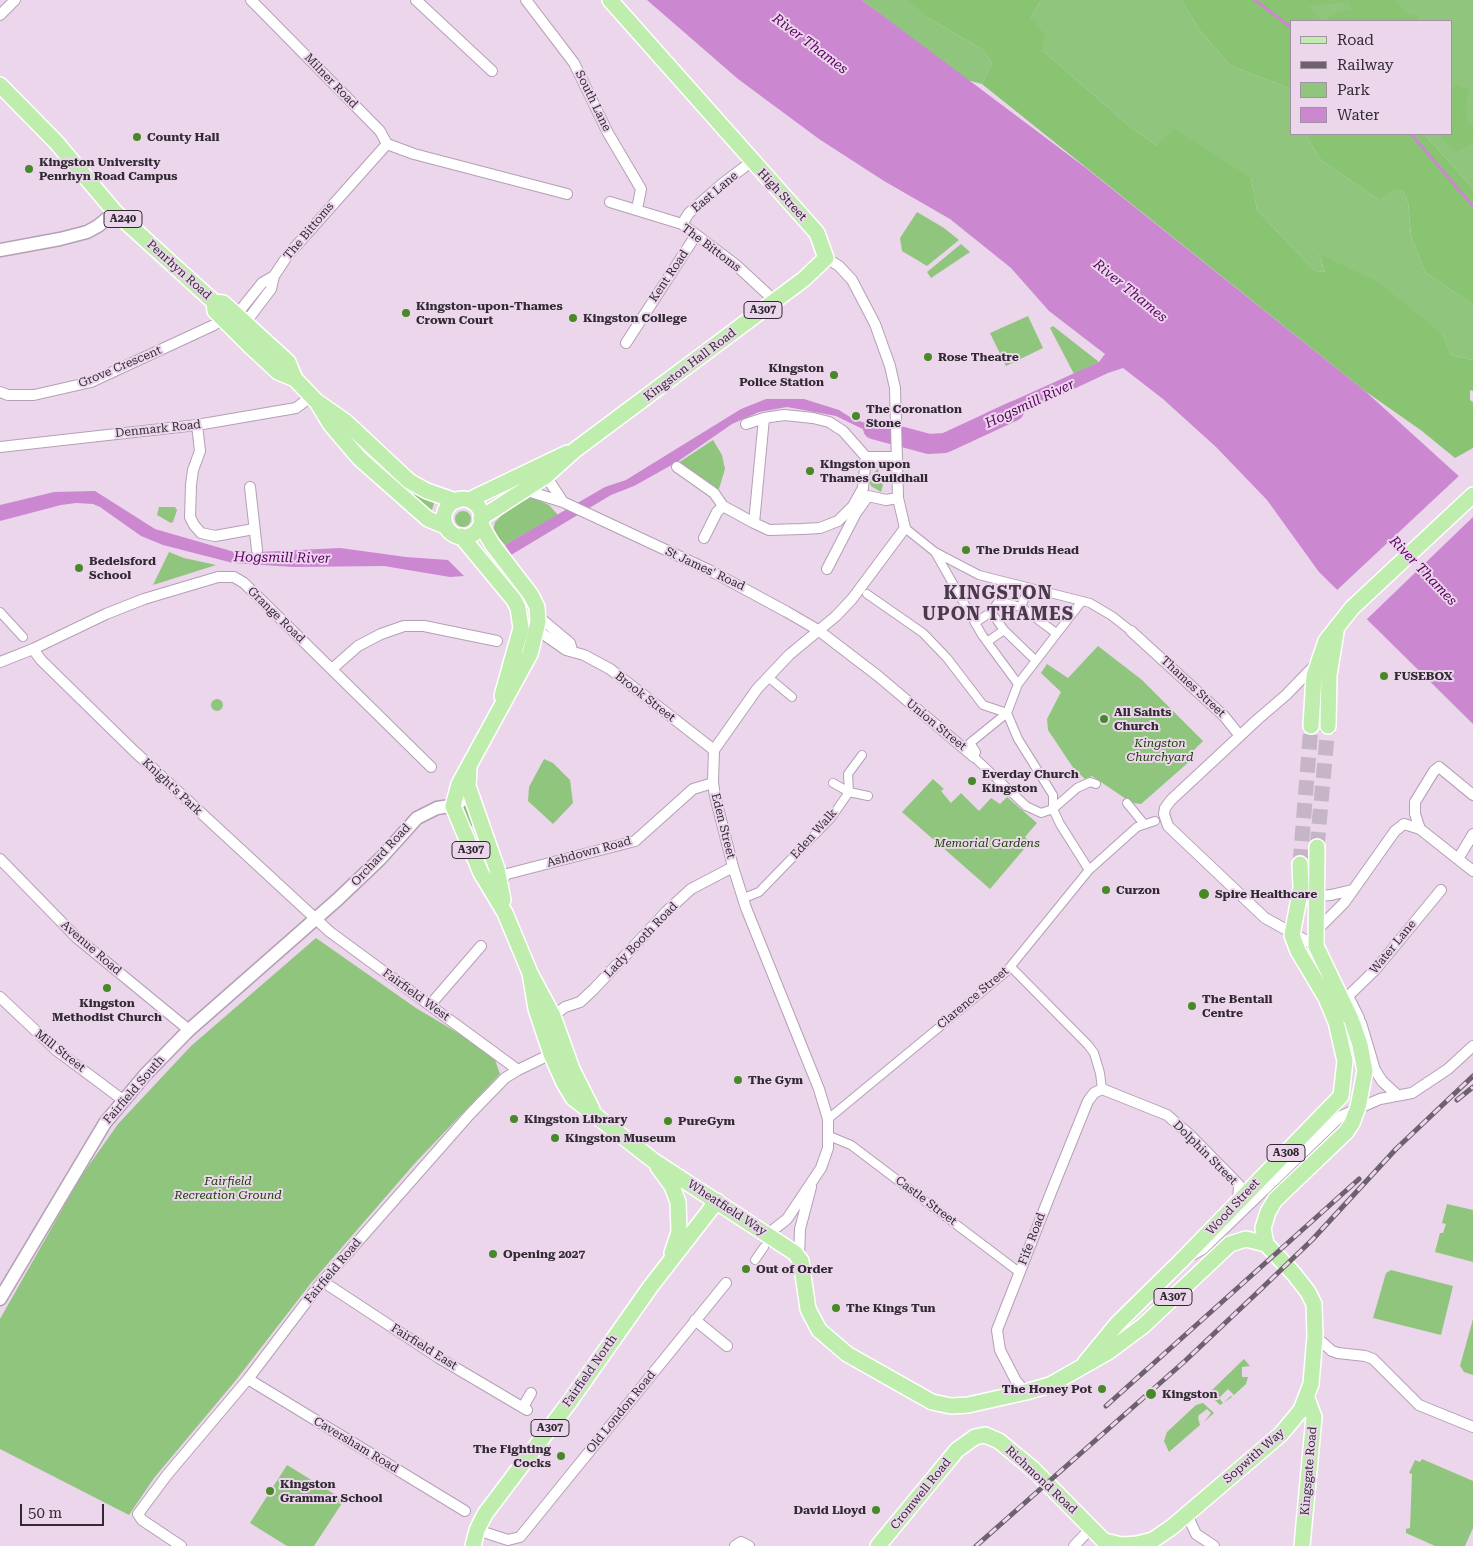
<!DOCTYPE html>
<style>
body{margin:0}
#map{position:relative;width:1473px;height:1546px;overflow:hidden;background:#ebd6ec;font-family:"Roboto Serif",serif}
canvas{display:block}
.legend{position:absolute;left:1290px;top:20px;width:162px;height:115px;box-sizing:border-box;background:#ebd6ec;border:1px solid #a191a2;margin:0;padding:6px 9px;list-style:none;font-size:15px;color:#322a33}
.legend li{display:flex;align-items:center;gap:10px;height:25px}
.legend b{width:25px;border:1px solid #a191a2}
.scale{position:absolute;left:20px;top:1504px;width:84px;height:22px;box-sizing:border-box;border:2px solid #322a33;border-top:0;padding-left:6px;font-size:15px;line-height:18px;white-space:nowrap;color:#322a33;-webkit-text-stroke:4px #ebd6ec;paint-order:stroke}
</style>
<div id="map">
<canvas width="1473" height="1546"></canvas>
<ul class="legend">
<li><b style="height:6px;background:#bfedad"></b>Road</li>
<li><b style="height:6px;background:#6d616e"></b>Railway</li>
<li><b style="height:14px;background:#90c57d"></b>Park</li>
<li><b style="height:14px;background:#cc87d1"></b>Water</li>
</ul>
<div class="scale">50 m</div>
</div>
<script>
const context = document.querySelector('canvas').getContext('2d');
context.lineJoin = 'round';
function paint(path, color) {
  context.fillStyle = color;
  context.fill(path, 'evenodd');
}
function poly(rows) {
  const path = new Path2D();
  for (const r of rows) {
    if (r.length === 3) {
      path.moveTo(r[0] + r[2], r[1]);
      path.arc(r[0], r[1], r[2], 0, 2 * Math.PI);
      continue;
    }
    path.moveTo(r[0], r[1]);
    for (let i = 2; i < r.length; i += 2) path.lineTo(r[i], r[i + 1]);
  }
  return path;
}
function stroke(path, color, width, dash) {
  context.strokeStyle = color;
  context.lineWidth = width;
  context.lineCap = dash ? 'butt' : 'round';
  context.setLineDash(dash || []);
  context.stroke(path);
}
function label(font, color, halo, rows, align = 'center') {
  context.font = font + ' "Roboto Serif",serif';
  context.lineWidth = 4;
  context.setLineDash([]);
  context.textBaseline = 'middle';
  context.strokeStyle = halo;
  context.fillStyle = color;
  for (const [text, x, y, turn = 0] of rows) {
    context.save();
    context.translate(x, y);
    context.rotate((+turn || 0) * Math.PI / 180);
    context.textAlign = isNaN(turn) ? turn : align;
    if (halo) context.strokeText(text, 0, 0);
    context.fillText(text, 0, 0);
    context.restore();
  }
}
paint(poly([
 [862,0,910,0,928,18,982,49,992,63,982,84,967,80],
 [1041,0,1181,0,1201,32,1231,66,1292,89,1292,134,1305,134,1321,160,1380,201,1392,188,1403,191,1408,202,1411,236,1425,272,1473,305,1473,360,1451,355,1443,335,1319,254,1325,272,1315,271,1257,210,1251,178,1157,146,1133,129,1042,50,1031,17],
 [1299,0,1473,0,1473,188,1424,134,1452,134,1452,21,1323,21],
 [917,212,944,228,959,240,927,266,902,251,900,238],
 [961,244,970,252,931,278,927,272],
 [1028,316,1043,348,1006,366,990,333],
 [1053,326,1099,362,1074,374,1050,328],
 [713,440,722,455,725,469,718,492,678,463],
 [381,465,403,486,434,503,432,510,421,505,378,468],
 [878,468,879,481,883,485,881,492,871,486,869,480],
 [531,497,549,505,558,515,505,545,493,531,495,522,509,508],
 [159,507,175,507,177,510,173,522,171,523,157,515],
 [463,519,8],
 [169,552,184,558,216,565,153,585],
 [1098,646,1142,680,1203,741,1187,757,1190,761,1141,804,1132,803,1092,776,1085,779,1074,769,1048,730,1047,719,1061,692,1041,673,1047,664,1068,678],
 [217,705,6],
 [544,759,553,763,570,780,573,803,553,824,528,801,529,787],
 [933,779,944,789,941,791,951,803,961,793,979,811,991,798,1000,804,1007,797,1037,823,1025,837,1030,842,990,889,902,812],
 [467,801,474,825,470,827,461,807],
 [316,938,416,1008,493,1054,500,1074,415,1163,311,1283,236,1380,154,1478,129,1515,0,1449,0,1319,80,1178,118,1124,191,1046],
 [1447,1204,1473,1210,1473,1262,1435,1252,1440,1233,1443,1233,1446,1224,1442,1223],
 [1391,1270,1453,1286,1441,1335,1373,1318,1386,1273],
 [1473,1319,1473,1375,1464,1372,1460,1366],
 [1244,1359,1250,1366,1242,1367,1242,1377,1248,1377,1246,1384,1234,1395,1228,1389,1219,1398,1223,1403,1231,1396,1232,1397,1220,1405,1213,1398,1212,1390],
 [1203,1403,1214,1413,1204,1422,1211,1413,1207,1409,1199,1415,1198,1418,1200,1425,1169,1452,1164,1441,1167,1432,1196,1405],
 [1422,1459,1473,1481,1473,1528,1465,1546,1435,1546,1406,1533,1406,1529,1410,1528,1412,1474,1409,1473,1415,1460,1420,1462],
 [287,1465,344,1500,314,1546,287,1546,250,1523]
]), '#90c57d');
paint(poly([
 [910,0,1041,0,1031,17,1045,35,1042,50,1133,129,1157,146,1174,129,1251,178,1257,210,1315,271,1325,272,1319,254,1378,282,1443,335,1451,355,1473,360,1473,391,1470,390,1470,400,1473,402,1473,448,1455,458,1422,431,1365,391,982,84,992,63,982,49,928,18,909,1],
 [1181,0,1396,0,1407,14,1417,16,1419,21,1330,21,1328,17,1340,12,1351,10,1349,2,1308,6,1323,21,1292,21,1292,89,1231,66,1201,32],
 [1456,85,1469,90,1465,106,1467,123,1473,124,1473,143,1455,152,1438,134,1452,134,1452,89],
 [1305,134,1424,134,1473,188,1473,305,1425,272,1411,236,1408,202,1403,191,1392,189,1380,201,1321,160]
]), '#88c471');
paint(poly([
 [647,0,862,0,1086,168,1365,391,1473,489,1473,724,1319,572,1267,500,1216,447,1163,399,1123,368,1108,373,992,427,986,413,1099,362,1105,354,1049,311,1011,268,950,219,884,181,819,139,738,79],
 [766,399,804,399,839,410,853,419,878,427,879,437,836,416,787,407,759,412,732,424,677,462,634,486,611,495,511,555,505,545,605,487,626,480,741,409],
 [973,420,979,434,943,450,932,452,908,447,908,436,939,438],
 [95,491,155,529,238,553,340,548,406,557,448,560,464,576,450,577,384,566,293,567,233,563,163,545,141,536,100,507,93,504,76,503,61,505,0,521,0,505,54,492]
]), '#cc87d1');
paint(poly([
 [1461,474,1473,485,1473,517,1365,621,1336,591]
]), '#ebd6ec');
stroke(poly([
 [1255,0,1292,28],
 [1411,134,1473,206]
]), '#cc87d1', 3);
stroke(poly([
 [873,429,929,444,945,443,1014,411]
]), '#cc87d1', 20);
stroke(poly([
 [1317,847,1328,726],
 [1300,864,1311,726]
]), '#c6b4c7', 15, [15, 8]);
const pedestrian = poly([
 [905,528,935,552,979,575,1090,603,1112,616,1131,631],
 [935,552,982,635,1018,684,1007,713,1018,739,1053,795,1053,809,1060,824,1089,870],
 [867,594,923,633,947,658,983,705,1007,713],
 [999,601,1021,607,1056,633],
 [1021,607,1028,589],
 [0,612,23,637],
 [991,612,1004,630,1035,660],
 [975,623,991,612,999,601,1005,583],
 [987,642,1004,630],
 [768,677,792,697],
 [1018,684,1082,601],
 [1007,713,970,743,976,752,974,757,1026,806,1041,813,1053,809,1077,788,1090,782,1096,784],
 [833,783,849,792,868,796],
 [1127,803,1144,824],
 [744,898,759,892,831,818,849,792,848,774,862,755],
 [1011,967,1088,1045,1094,1053,1100,1073,1102,1089],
 [828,1119,1006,972,1089,870,1137,827,1155,821],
 [829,1136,851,1145,1019,1272],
 [755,1260,764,1247]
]);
const minor = poly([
 [251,0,380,131,387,144,414,154,567,194],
 [416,0,492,71],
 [526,0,574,63,608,133,641,189,637,209],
 [0,15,15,0],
 [610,202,682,224,736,265,775,301],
 [682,224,689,213,722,184,751,162],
 [234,318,262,283,274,276],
 [243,326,271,289,274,276,288,255,387,144],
 [626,343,696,235],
 [0,392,8,395,34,395,91,382,214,325,226,315],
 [746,424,764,418,784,415,813,418,829,422,843,431,866,457,897,457],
 [197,425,200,451,193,470,191,485,190,517,194,525,201,533,215,536,254,529],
 [0,447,197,425,296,408,312,396],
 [677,467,714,493,723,506,754,523,769,530,802,529,820,528,838,521,853,506,863,488,866,457],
 [546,476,563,502],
 [250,487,257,550],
 [524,490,563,502,713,572,787,612,818,630,878,676,974,757],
 [754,523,764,418],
 [704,538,717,512,723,506],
 [827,569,856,513,868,496,886,500,898,498],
 [539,617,570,643,572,650],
 [520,618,566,650,584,655,610,669,714,750],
 [1131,631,1224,716,1240,736],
 [33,649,41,660,134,751,330,932,518,1070],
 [0,662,33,649,106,614,144,599,218,577,234,577,244,583,431,767],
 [1315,665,1286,695,1258,719,1171,800,1165,808,1164,814,1168,826,1265,918,1316,946],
 [332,669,358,646,381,634,404,626,424,626,497,641],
 [1420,829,1415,814,1415,802,1434,771,1439,767,1473,795],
 [0,859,77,938,189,1030],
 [1458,859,1473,834],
 [498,884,507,874,635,841,693,789,713,783],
 [1301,888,1317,896,1331,895,1352,890],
 [1315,932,1344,903,1395,831,1404,824,1420,829,1473,871],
 [1348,996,1359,1018],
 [0,997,56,1050,123,1100],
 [1342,1002,1375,970,1441,890],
 [430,1005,481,946],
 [553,1016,565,1007,580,1002,594,989,666,912,691,889,733,867],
 [1361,1023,1375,1070,1382,1081,1397,1095],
 [768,1234,787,1219,821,1168,828,1148,828,1119,819,1089,746,908,733,867,715,796,713,783,714,750,757,689,789,655,836,616,852,599,905,528,898,498,895,388,890,366,875,324,852,280,839,266,826,258],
 [1192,1255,1203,1249,1341,1116,1380,1099,1412,1093,1448,1069,1473,1046],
 [799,1257,800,1229,811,1187],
 [322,1281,439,1358,527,1410],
 [695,1320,727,1346],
 [1315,1336,1332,1351,1338,1353,1365,1356,1373,1359,1419,1405,1473,1427],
 [248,1379,465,1511],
 [1026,1392,1016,1381,1000,1350,997,1330,1052,1190,1088,1101,1094,1093,1102,1089,1167,1115,1190,1135,1239,1185,1238,1202],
 [523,1407,531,1393],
 [1190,1511,1190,1521,1196,1534,1214,1546],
 [477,1530,508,1540,520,1537,726,1283],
 [181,1546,142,1520,138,1514,167,1475,248,1379,317,1288,470,1114,505,1078,518,1070,551,1054],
 [735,1546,741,1542,749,1546],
 [1074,1546,1091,1528]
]);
const tertiary = poly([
 [0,250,60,239,87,232,98,226,115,212],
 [0,1299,105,1123,145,1075,189,1030,337,900,380,859,417,818,437,808,457,805,462,800,468,786]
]);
const primary = poly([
 [0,85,56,142,115,212,214,302,223,303,231,310,265,341,288,362,295,379],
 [214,302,215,311,249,345,278,372,295,379,317,402,331,425,359,458,428,519,445,526],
 [319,403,346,422,409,481,427,491,456,501],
 [463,518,19],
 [469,500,567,453],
 [481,518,546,476,575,450,804,279,826,258,817,233,610,0],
 [481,525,492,544,531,595,537,607,538,622,530,654,459,784,453,806,481,873,505,913,530,973,553,1016,572,1069,592,1109],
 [461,536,514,600,518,608,521,628,502,696],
 [1311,726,1314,676,1326,641,1352,608,1473,495],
 [1328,726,1329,675,1336,632],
 [469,769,468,786,497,869,503,900],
 [1317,847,1316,946,1351,1019],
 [1300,864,1301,888,1292,935,1298,951,1326,998,1336,1022],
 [530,973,536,1009,551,1054,564,1083,573,1098,654,1161,795,1253,801,1261,808,1309,819,1330,847,1354,932,1402,951,1406,968,1405,1026,1392,1050,1385,1108,1352,1143,1326,1230,1244,1246,1239,1266,1244,1294,1274,1308,1292,1314,1304,1315,1336,1311,1384,1301,1410,1281,1434,1172,1527,1153,1540,1137,1544,1121,1545,1105,1541],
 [658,1167,672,1186,678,1202,679,1232,672,1253],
 [1266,1244,1263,1228,1268,1212,1275,1200,1346,1132,1352,1123,1358,1107,1365,1071,1360,1045,1353,1024],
 [1085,1363,1117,1324,1181,1261,1341,1096,1345,1061,1337,1026],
 [473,1546,477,1530,485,1514,568,1404,651,1286,717,1201],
 [878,1546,957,1450,975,1437,985,1435,999,1441,1033,1469,1109,1546],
 [1302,1546,1314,1417,1307,1398]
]);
stroke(pedestrian, '#b4a0b5', 10);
stroke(minor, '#b4a0b5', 12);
stroke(tertiary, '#b4a0b5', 15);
stroke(primary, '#fff', 18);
stroke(pedestrian, '#fff', 8);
stroke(minor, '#fff', 10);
stroke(tertiary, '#fff', 12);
stroke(primary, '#bfedad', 15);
const rail = poly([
 [1457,1100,1473,1087],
 [1106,1406,1359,1179],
 [976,1546,1185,1361,1259,1291,1312,1240,1396,1149,1473,1076]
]);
stroke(rail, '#6d616e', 5);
stroke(rail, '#ebd6ec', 3, [9]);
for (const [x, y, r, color] of [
 [137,137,5,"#478829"],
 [29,169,5,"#478829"],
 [406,313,5,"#478829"],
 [573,318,5,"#478829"],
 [928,357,5,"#478829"],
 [834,375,5,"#478829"],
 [856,416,5,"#478829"],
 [810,471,5,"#478829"],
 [966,550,5,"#478829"],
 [79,568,5,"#478829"],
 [1384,676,5,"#478829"],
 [1104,719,5,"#478829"],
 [972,781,5,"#478829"],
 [1106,890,5,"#478829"],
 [1204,894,6,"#478829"],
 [107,988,5,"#478829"],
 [1192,1006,5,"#478829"],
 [738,1080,5,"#478829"],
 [514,1119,5,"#478829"],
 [668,1121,5,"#478829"],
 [555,1138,5,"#478829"],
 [493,1254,5,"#478829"],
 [746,1269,5,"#478829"],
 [836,1308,5,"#478829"],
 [1102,1389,5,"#478829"],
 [1151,1394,6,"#478829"],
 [561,1456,5,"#478829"],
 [270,1491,5,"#478829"],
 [876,1510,5,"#478829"]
]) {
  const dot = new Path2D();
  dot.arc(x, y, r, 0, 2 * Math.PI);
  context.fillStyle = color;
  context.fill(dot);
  stroke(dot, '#ebd6ec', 2);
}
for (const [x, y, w] of [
 [123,219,38],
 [763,310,38],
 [471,850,38],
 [1286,1153,38],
 [1173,1297,38],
 [550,1428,38]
]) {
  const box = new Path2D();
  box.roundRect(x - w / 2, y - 8.5, w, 17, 4);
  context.fillStyle = '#ebd6ec';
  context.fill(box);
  stroke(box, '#322a33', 1);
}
label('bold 11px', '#322a33', null, [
 ["A240",123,219],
 ["A307",763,310],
 ["A307",471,850],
 ["A308",1286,1153],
 ["A307",1173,1297],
 ["A307",550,1428]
]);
label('12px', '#322a33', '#ebd6ec', [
 ["Milner Road",331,81,46],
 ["South Lane",593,101,64],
 ["East Lane",715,192,-40],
 ["High Street",782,195,47],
 ["The Bittoms",309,231,-50],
 ["The Bittoms",711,248,37],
 ["Penrhyn Road",179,270,42],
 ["Kent Road",669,276,-56],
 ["Kingston Hall Road",690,365,-37],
 ["Grove Crescent",120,367,-23],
 ["Denmark Road",158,429,-6],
 ["St James' Road",705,569,25],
 ["Grange Road",276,615,44],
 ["Thames Street",1193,687,43],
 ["Brook Street",645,697,38],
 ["Union Street",936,725,39],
 ["Knight's Park",172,787,43],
 ["Eden Street",723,826,76],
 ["Eden Walk",814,834,-48],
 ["Ashdown Road",589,852,-15],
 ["Orchard Road",381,855,-47],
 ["Lady Booth Road",641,940,-46],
 ["Water Lane",1393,947,-51],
 ["Avenue Road",91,948,41],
 ["Fairfield West",416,995,36],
 ["Clarence Street",973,998,-40],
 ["Mill Street",60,1051,38],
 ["Fairfield South",134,1090,-49],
 ["Dolphin Street",1205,1153,45],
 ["Castle Street",926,1201,37],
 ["Wood Street",1233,1207,-47],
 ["Wheatfield Way",727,1208,33],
 ["Fife Road",1032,1239,-69],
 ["Fairfield Road",333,1271,-50],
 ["Fairfield East",424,1347,32],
 ["Fairfield North",590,1371,-55],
 ["Old London Road",621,1412,-51],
 ["Caversham Road",356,1445,31],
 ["Sopwith Way",1254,1456,-41],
 ["Kingsgate Road",1309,1471,-85],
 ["Richmond Road",1041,1480,43],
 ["Cromwell Road",921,1494,-51]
]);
label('bold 12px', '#322a33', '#ebd6ec', [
 ["County Hall",147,137],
 ["Kingston University",39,162],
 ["Penrhyn Road Campus",39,176],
 ["Kingston-upon-Thames",416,306],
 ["Crown Court",416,320],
 ["Kingston College",583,318],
 ["Rose Theatre",938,357],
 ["Kingston",824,368,"right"],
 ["Police Station",824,382,"right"],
 ["The Coronation",866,409],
 ["Stone",866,423],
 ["Kingston upon",820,464],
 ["Thames Guildhall",820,478],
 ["The Druids Head",976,550],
 ["Bedelsford",89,561],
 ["School",89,575],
 ["FUSEBOX",1394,676],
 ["All Saints",1114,712],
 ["Church",1114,726],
 ["Everday Church",982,774],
 ["Kingston",982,788],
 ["Curzon",1116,890],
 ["Spire Healthcare",1215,894],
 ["The Bentall",1202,999],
 ["Centre",1202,1013],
 ["Kingston",107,1003,"center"],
 ["Methodist Church",107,1017,"center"],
 ["The Gym",748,1080],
 ["Kingston Library",524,1119],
 ["PureGym",678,1121],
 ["Kingston Museum",565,1138],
 ["Opening 2027",503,1254],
 ["Out of Order",756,1269],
 ["The Kings Tun",846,1308],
 ["The Honey Pot",1092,1389,"right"],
 ["Kingston",1162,1394],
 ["The Fighting",551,1449,"right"],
 ["Cocks",551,1463,"right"],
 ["Kingston",280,1484],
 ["Grammar School",280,1498],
 ["David Lloyd",866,1510,"right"]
], 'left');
label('italic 12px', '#183e03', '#ebd6ec', [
 ["Kingston",1160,743],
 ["Churchyard",1160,757],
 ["Memorial Gardens",987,843],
 ["Fairfield",228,1181],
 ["Recreation Ground",228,1195]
]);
label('italic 14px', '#5b0062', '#ebd6ec', [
 ["River Thames",810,44,37],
 ["River Thames",1130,291,39],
 ["Hogsmill River",1030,404,-25],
 ["Hogsmill River",282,558,1],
 ["River Thames",1423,571,46]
]);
context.letterSpacing = '1px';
label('bold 18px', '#4a394b', '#ebd6ec', [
 ["KINGSTON",998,594],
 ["UPON THAMES",998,615]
]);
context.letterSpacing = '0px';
</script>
